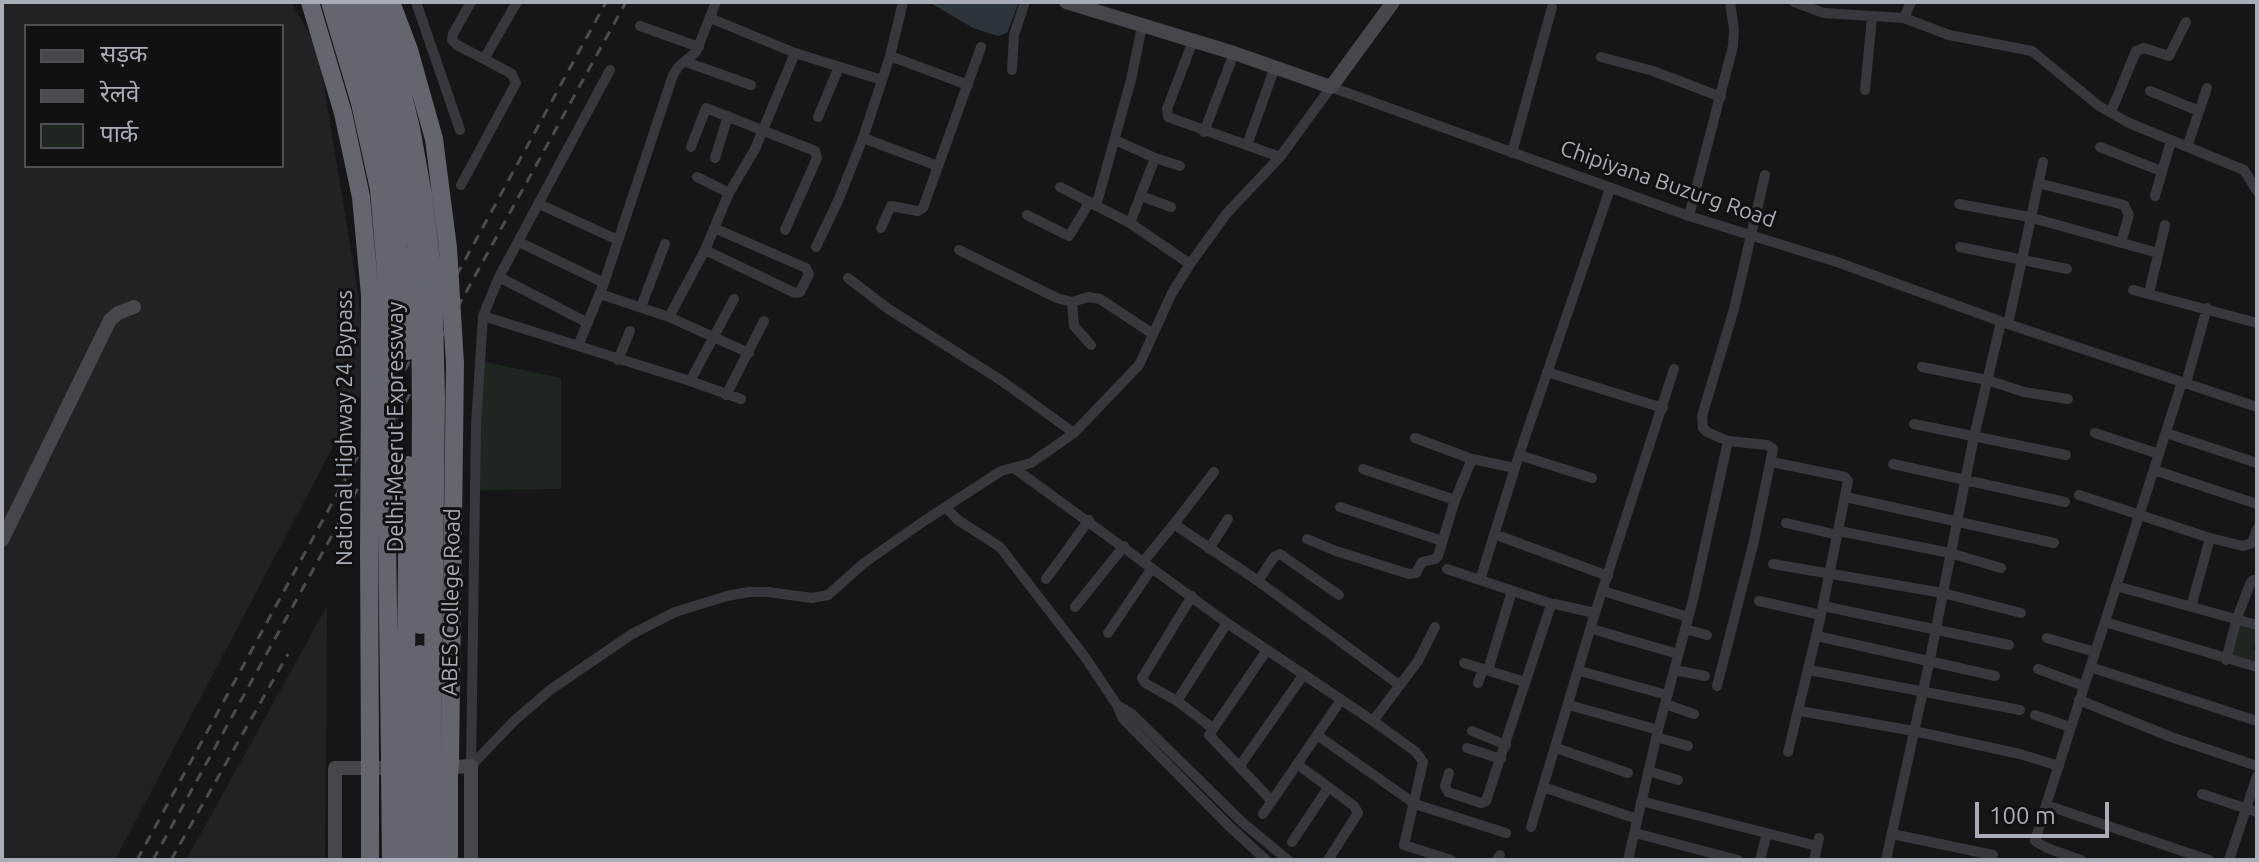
<!DOCTYPE html>
<meta charset="utf-8">
<style>
body{margin:0}
#map{position:relative;width:2259px;height:862px;overflow:hidden;background:#161618;font-family:Ubuntu,"Noto Sans Devanagari",sans-serif}
canvas{display:block}
.frame{position:absolute;inset:0;border:4px solid #a8adb8;pointer-events:none}
.legend{position:absolute;left:24px;top:24px;width:260px;height:144px;box-sizing:border-box;background:#111113;border:2px solid #4d4f55;margin:0;padding:10px 14px;list-style:none;font-size:24px;color:#a8adb8}
.legend li{display:flex;align-items:center;gap:16px;height:40px}
.legend b{width:40px;border:2px solid #4d4f55}
.scale{position:absolute;left:1975px;top:802px;width:134px;height:36px;box-sizing:border-box;border:4px solid #a8adb8;border-top:0;padding-left:10px;font-size:24px;line-height:28px;white-space:nowrap;color:#a8adb8;-webkit-text-stroke:6px #111113;paint-order:stroke}
</style>
<div id="map">
<canvas width="2259" height="862"></canvas>
<div class="frame"></div>
<ul class="legend">
<li><b style="height:10px;background:#45474d"></b>सड़क</li>
<li><b style="height:10px;background:#4a4c52"></b>रेलवे</li>
<li><b style="height:22px;background:#1e261f"></b>पार्क</li>
</ul>
<div class="scale">100 m</div>
</div>
<script>
const context = document.querySelector('canvas').getContext('2d');
context.lineJoin = 'round';
function paint(path, color) {
  context.fillStyle = color;
  context.fill(path, 'evenodd');
}
function poly(rows) {
  const path = new Path2D();
  for (const r of rows) {
    path.moveTo(r[0], r[1]);
    for (let i = 2; i < r.length; i += 2) path.lineTo(r[i], r[i + 1]);
  }
  return path;
}
function stroke(path, color, width, dash) {
  context.strokeStyle = color;
  context.lineWidth = width;
  context.lineCap = dash ? 'butt' : 'round';
  context.setLineDash(dash || []);
  context.stroke(path);
}
function label(font, color, halo, rows, align = 'center') {
  context.font = font + ' Ubuntu,sans-serif';
  context.lineWidth = 6;
  context.setLineDash([]);
  context.textBaseline = 'middle';
  context.strokeStyle = halo;
  context.fillStyle = color;
  for (const [text, x, y, turn = 0] of rows) {
    context.save();
    context.translate(x, y);
    context.rotate((+turn || 0) * Math.PI / 180);
    context.textAlign = isNaN(turn) ? turn : align;
    if (halo) context.strokeText(text, 0, 0);
    context.fillText(text, 0, 0);
    context.restore();
  }
}
paint(poly([
 [2,2,291,2,318,49,359,299,365,386,115,860,2,860],
 [26,26,282,26,282,166,26,166],
 [327,606,325,860,186,860]
]), '#222225');
paint(poly([
 [485,362,561,378,561,489,480,490,480,375],
 [2238,624,2257,631,2253,649,2257,651,2256,665,2229,659]
]), '#1e261f');
paint(poly([
 [929,2,1019,2,1007,33,998,36,973,28]
]), '#2c353c');
stroke(poly([
 [416,2,460,130],
 [471,2,453,34,452,40,457,45,484,59],
 [1794,2,1824,13,1904,18,1949,35,2032,51,2099,106,2129,123,2244,170,2257,191],
 [710,18,795,53,882,80],
 [1904,18,1911,2],
 [640,26,699,47],
 [1193,41,1167,109,1168,117,1280,157],
 [890,56,968,85],
 [1601,57,1653,71,1721,97],
 [686,62,751,85],
 [1012,70,1014,35,1025,2],
 [1865,90,1872,17],
 [2150,91,2199,111],
 [2111,112,2136,51,2144,48,2169,56,2186,22],
 [818,117,839,67],
 [1204,132,1234,53],
 [863,138,938,166],
 [1115,140,1155,158],
 [1247,145,1275,67],
 [691,147,706,108,815,151,817,158,785,230],
 [2100,147,2161,171],
 [2187,147,2207,88],
 [1512,153,1552,7],
 [715,158,728,116],
 [697,177,729,193],
 [2038,183,2124,205,2129,215,2121,243],
 [461,185,516,83,512,74,484,59,517,2],
 [1060,187,1130,223,1190,264],
 [1141,196,1171,207],
 [2155,196,2171,141],
 [539,204,618,240],
 [1959,204,2029,217,2158,253],
 [1096,206,1131,80,1142,26],
 [1027,215,1069,236,1089,203],
 [1689,216,1733,46,1734,29,1730,2],
 [1130,223,1155,158,1180,166],
 [881,228,891,206,918,211,923,208,981,47],
 [519,242,604,283],
 [816,247,838,201,863,138,890,56,903,2],
 [1960,247,2067,269],
 [705,250,795,293,800,292,809,274,806,268,714,228],
 [959,250,1057,298,1072,302,1088,297,1100,299,1153,334],
 [499,277,588,323],
 [848,278,887,308,1002,381,1074,433],
 [2133,290,2257,323],
 [2149,293,2165,225],
 [600,294,669,317,749,353],
 [1072,302,1074,326,1091,345],
 [641,307,665,244],
 [483,316,690,381,741,399],
 [669,317,705,250,729,193,755,149,795,53],
 [2008,324,2043,162],
 [578,346,604,283,673,75,679,66,696,52,716,2],
 [618,360,630,331],
 [1922,367,1987,380,2024,392,2068,399],
 [1547,372,1663,408],
 [690,381,734,299],
 [2182,382,2046,805,2209,860],
 [2186,383,2207,308],
 [726,395,764,321],
 [1914,424,2066,455],
 [2095,433,2159,454],
 [2166,433,2257,463],
 [1415,438,1472,459],
 [1519,455,1592,478],
 [1772,462,1845,477,1848,481,1821,615,1788,752],
 [1893,464,2065,502],
 [1014,468,1227,623,1373,721],
 [1363,469,1455,500],
 [2154,470,2257,504],
 [2079,495,2210,538,2243,546,2252,543,2257,529],
 [1846,497,2054,543],
 [1340,507,1442,541],
 [946,508,958,520,1000,547,1085,657,1117,705,1123,719,1229,826,1266,860],
 [1786,523,1838,535],
 [1174,524,1214,472],
 [1839,531,1950,553,2001,568],
 [1494,534,1608,576],
 [1307,539,1336,551,1409,574,1416,573,1422,562,1435,559,1438,556,1455,500,1472,459,1515,468],
 [1209,549,1228,519],
 [1143,562,1174,524,1258,581,1398,684],
 [1773,564,1943,593,2021,613],
 [1447,569,1552,604],
 [1046,579,1089,520],
 [1480,580,1519,455,1610,189],
 [1258,581,1274,557,1280,554,1339,595],
 [2116,586,2257,625],
 [1603,591,1688,617],
 [1192,596,1142,678,1145,683,1177,701,1211,727],
 [1759,601,1821,615],
 [1823,606,2009,645],
 [1075,607,1124,546],
 [2191,607,2210,538],
 [2105,622,2257,667],
 [1435,627,1418,661,1373,721,1416,752,1423,762,1404,845,1451,860],
 [1592,629,1678,654],
 [1685,629,1707,635],
 [1108,633,1152,568],
 [1817,636,1995,676],
 [2047,638,2095,652],
 [1267,650,1209,735,1271,800],
 [2226,660,2237,618,2250,584,2253,580,2257,580],
 [1464,663,1525,682],
 [2090,667,2257,721],
 [2038,669,2084,686],
 [1488,670,1512,591],
 [1674,670,1705,676],
 [1809,670,2020,710],
 [1580,671,1667,695],
 [1478,683,1483,669],
 [1717,686,1754,541,1773,449,1767,445,1728,441,1707,432,1703,428,1702,416,1734,309,1765,175],
 [2079,700,2171,737,2257,766],
 [1177,701,1227,623],
 [1665,704,1694,714],
 [1117,705,1132,714,1242,822,1288,860],
 [1569,705,1658,730],
 [1800,711,1914,731,2020,754,2059,766],
 [2035,715,2070,727],
 [1472,731,1506,745],
 [1317,735,1415,804,1506,833],
 [1656,737,1688,746],
 [1467,748,1501,759],
 [1556,748,1628,773],
 [1297,764,1354,806,1358,813,1328,860],
 [471,766,514,721,550,690,632,634,675,612,727,596,749,592,768,592,812,598,828,595,864,563,924,521,1001,471,1031,463,1074,433,1139,365,1172,293,1190,264,1227,213,1280,157,1331,87,1689,216,1837,262,2008,324,2257,407],
 [471,766,476,425,483,316,499,277,610,70],
 [1239,767,1304,674],
 [1648,771,1678,780],
 [1449,773,1445,786,1448,792,1481,803,1486,801,1551,605,1555,604,1595,613],
 [1543,787,1637,819],
 [2202,794,2257,812],
 [1641,801,1817,846],
 [2046,805,2035,841,2047,848,2081,860],
 [1263,814,1341,700],
 [1531,827,1595,613,1674,369],
 [1635,833,1738,860],
 [1892,834,1993,855],
 [1292,842,1328,788],
 [1497,860,1500,855],
 [1628,860,1658,730,1693,600,1728,441],
 [1760,860,1767,833],
 [1814,860,1819,838],
 [1886,860,1930,659,1973,441,2001,322],
 [2229,860,2257,776]
]), '#37383d', 10);
stroke(poly([
 [1066,2,1234,53,1331,87,1393,2],
 [2,540,110,320,118,313,134,307],
 [441,768,471,766,471,860],
 [335,860,335,768,400,768]
]), '#45474d', 14);
stroke(poly([
 [310,2,343,113,361,197,370,295,370,385],
 [330,2,360,103,379,189,388,295,387,358],
 [343,2,373,101,387,164,407,316],
 [357,2,389,102,404,172,416,245,420,307],
 [374,2,396,67,411,128,423,195,433,275],
 [391,2,409,50,434,139,448,248],
 [386,460,390,759],
 [369,550,370,760],
 [420,625,421,406],
 [405,760,408,465],
 [418,760,420,654],
 [432,760,436,398],
 [450,761,455,364],
 [390,774,391,860],
 [418,775,418,860],
 [370,860,370,774],
 [405,860,405,775],
 [431,860,432,775],
 [449,860,449,775]
]), '#63666e', 18);
stroke(poly([
 [137,860,606,2],
 [153,860,626,2],
 [171,860,288,654]
]), '#4a4c52', 3, [10, 8]);
stroke(poly([
 [448,248,455,364],
 [433,275,436,398],
 [420,307,421,406],
 [407,316,408,351],
 [386,460,387,358],
 [369,550,370,385],
 [390,759,390,774],
 [370,774,370,760],
 [405,775,405,760],
 [418,775,418,760],
 [432,775,432,760],
 [449,775,450,761]
]), '#63666e', 18);
label('22px', '#a8adb8', '#111113', [
 ["Chipiyana Buzurg Road",1668,184,19],
 ["Delhi-Meerut Expressway",396,427,-90],
 ["National Highway 24 Bypass",345,428,-90],
 ["ABES College Road",451,602,-89]
]);
</script>
